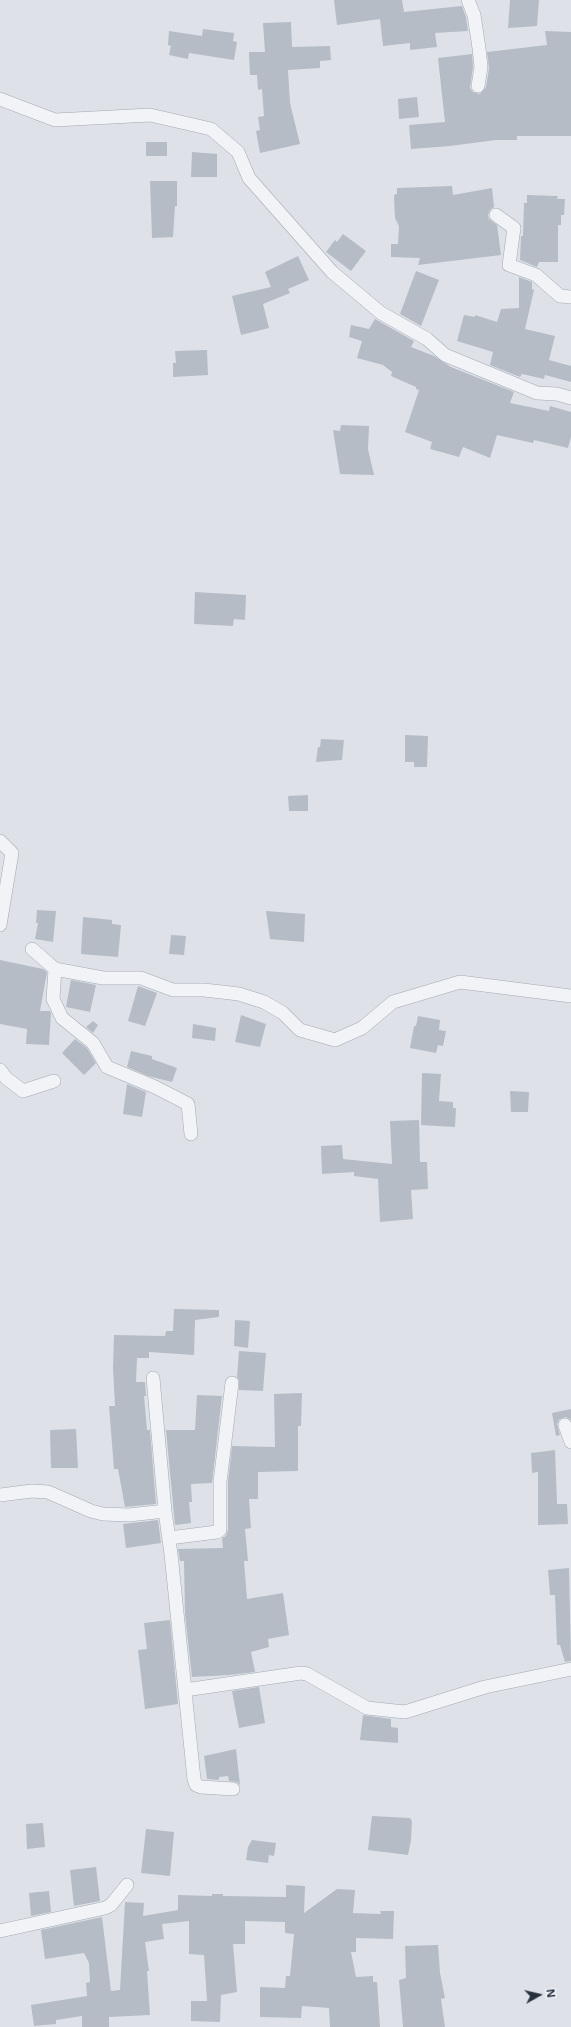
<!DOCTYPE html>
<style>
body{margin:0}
#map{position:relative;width:571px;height:2027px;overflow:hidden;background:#dee2e8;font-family:"Noto Sans",sans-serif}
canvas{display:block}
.north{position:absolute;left:519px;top:1975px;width:40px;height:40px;-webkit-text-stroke:3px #edf1f6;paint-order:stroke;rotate:82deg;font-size:11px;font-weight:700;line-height:16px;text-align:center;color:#263140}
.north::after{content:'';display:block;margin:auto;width:14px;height:18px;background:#263140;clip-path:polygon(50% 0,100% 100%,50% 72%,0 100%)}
</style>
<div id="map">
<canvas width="571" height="2027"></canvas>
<div class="north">N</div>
</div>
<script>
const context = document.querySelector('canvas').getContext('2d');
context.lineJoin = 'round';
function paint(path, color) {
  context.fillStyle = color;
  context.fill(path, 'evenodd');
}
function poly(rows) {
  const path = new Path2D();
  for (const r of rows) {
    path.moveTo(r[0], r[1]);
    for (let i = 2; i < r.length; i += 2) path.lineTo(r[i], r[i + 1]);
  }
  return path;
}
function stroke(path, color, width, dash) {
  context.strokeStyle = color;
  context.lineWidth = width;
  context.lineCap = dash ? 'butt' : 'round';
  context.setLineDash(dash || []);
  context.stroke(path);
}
paint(poly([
 [334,0,402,0,404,12,462,6,466,17,468,31,435,33,437,47,410,50,410,43,383,46,380,19,337,25],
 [510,0,539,0,537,26,508,28],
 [291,22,292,47,330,46,331,60,320,61,320,68,288,70,290,103,300,144,260,153,256,131,260,130,258,117,264,116,262,89,258,90,257,75,250,75,249,52,265,52,263,23],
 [203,29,234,33,233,41,237,42,234,60,189,53,188,59,169,55,171,46,168,45,169,31,202,36],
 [545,31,571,32,571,136,517,136,517,140,496,140,450,146,411,149,409,125,445,122,438,58,472,54,473,67,470,88,473,92,480,94,486,87,489,68,487,52,547,45],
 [417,97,419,117,399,119,398,99],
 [146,142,167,142,167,156,146,156],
 [192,152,217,154,217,177,191,177],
 [150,181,177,181,177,206,175,206,173,237,152,238],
 [452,186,453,195,492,188,494,207,490,210,488,215,489,219,497,225,501,255,418,265,420,258,391,257,391,244,398,244,399,226,395,218,394,195,397,194,397,188],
 [527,195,558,196,557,199,565,199,564,215,561,215,561,225,558,225,558,262,539,262,537,267,520,260,521,236,523,236,524,203,527,203],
 [343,234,366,251,351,271,326,252,335,240,337,242],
 [298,256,309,280,288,289,290,293,263,304,269,328,241,335,232,296,271,287,265,272],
 [416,271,439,280,421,326,400,314],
 [519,277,532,282,532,289,534,290,525,329,555,336,549,360,571,366,571,382,545,375,544,379,522,374,520,377,490,365,493,352,457,341,464,315,475,317,475,315,497,322,501,309,519,308],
 [375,319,414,341,411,347,434,356,451,367,514,392,510,403,549,411,550,406,571,412,571,437,568,448,534,440,533,443,497,435,490,458,463,447,459,457,430,449,432,442,405,432,419,390,416,389,416,387,391,376,392,372,383,365,357,358,362,341,349,337,351,325,369,329],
 [207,350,208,375,173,377,173,363,176,363,175,351],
 [341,425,369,426,368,449,374,475,340,474,333,430,340,431],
 [195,592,246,595,245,620,234,619,233,626,194,624],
 [405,735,428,736,427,767,414,767,414,762,405,762],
 [321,739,344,740,342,760,316,762,318,747,320,747],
 [308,795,308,811,289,811,288,796],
 [37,910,56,911,53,942,35,939,38,923,36,923],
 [266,911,305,914,304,942,270,939],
 [83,917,112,920,112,924,121,925,118,957,81,954],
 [171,935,186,936,184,955,169,954],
 [0,960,43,969,47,972,40,1011,50,1011,51,1013,49,1045,26,1044,27,1029,0,1024],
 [71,980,96,985,90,1012,66,1007],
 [138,986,157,993,145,1026,128,1021],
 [241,1015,266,1024,260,1047,235,1042],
 [418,1016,440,1020,439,1030,446,1031,443,1046,438,1045,436,1053,410,1048,414,1026,416,1026],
 [93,1021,98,1025,93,1033,86,1027],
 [193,1024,216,1028,215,1041,192,1038],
 [75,1039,87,1048,96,1063,84,1075,62,1053],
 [131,1051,152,1056,152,1059,177,1068,172,1082,148,1076,127,1067],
 [422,1073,441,1074,439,1101,453,1102,453,1108,456,1108,455,1127,421,1125],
 [127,1084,146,1092,142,1117,123,1114],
 [510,1091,529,1092,528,1112,511,1112],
 [419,1120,420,1162,427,1162,428,1189,411,1190,413,1219,380,1222,378,1179,354,1176,354,1172,322,1174,321,1146,342,1145,343,1159,392,1164,390,1121],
 [174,1309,219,1310,219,1317,195,1320,194,1355,149,1352,149,1358,137,1358,136,1382,145,1382,146,1396,144,1396,147,1430,150,1430,156,1504,125,1507,118,1469,114,1469,109,1406,115,1406,113,1368,114,1335,165,1336,166,1331,173,1331],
 [235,1320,250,1321,248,1348,234,1346],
 [239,1351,266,1353,263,1391,239,1390,239,1380,237,1377],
 [302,1393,301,1426,298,1426,298,1471,258,1472,258,1499,249,1499,251,1528,245,1529,248,1561,244,1561,247,1599,283,1593,289,1635,268,1639,269,1647,251,1652,255,1672,229,1675,192,1677,185,1614,184,1561,180,1561,178,1549,223,1548,222,1538,226,1536,228,1530,228,1482,232,1446,275,1447,274,1394],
 [197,1395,222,1396,212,1483,191,1484,192,1502,189,1502,191,1523,175,1525,166,1430,195,1430],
 [571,1409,571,1420,566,1417,559,1420,557,1424,560,1435,556,1436,552,1413],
 [76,1429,78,1468,51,1468,50,1430],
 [555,1450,557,1504,567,1504,568,1524,538,1525,538,1472,532,1473,531,1453],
 [158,1520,161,1543,126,1548,123,1524],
 [569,1568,571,1661,565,1662,560,1645,557,1645,555,1595,550,1595,548,1570],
 [170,1620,178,1704,145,1709,138,1650,147,1649,144,1623],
 [259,1687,265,1723,239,1728,232,1691],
 [363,1715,391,1719,391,1727,398,1728,398,1743,360,1740],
 [236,1749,240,1785,237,1782,229,1781,228,1776,219,1777,219,1780,207,1779,204,1756],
 [372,1816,410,1818,412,1821,411,1840,408,1855,368,1850],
 [43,1823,45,1847,27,1849,26,1824],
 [146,1829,174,1832,170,1876,141,1873],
 [252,1840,276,1843,274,1856,269,1855,268,1863,246,1860,248,1847],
 [96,1867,100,1901,74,1906,70,1870],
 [286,1885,305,1886,304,1913,337,1889,355,1890,353,1913,381,1914,380,1911,394,1911,393,1939,356,1938,356,1952,351,1952,356,1977,373,1976,373,1982,377,1982,380,2027,330,2027,329,2008,302,2006,301,2018,260,2017,260,1987,285,1988,286,1976,290,1976,294,1934,285,1933,285,1922,245,1921,245,1944,233,1944,237,1992,221,1995,220,2022,191,2021,191,2001,207,2001,204,1955,189,1954,189,1921,162,1924,164,1939,145,1942,149,1971,147,1971,150,2015,109,2017,109,2027,82,2027,82,2016,56,2020,56,2024,34,2026,31,2005,87,1996,86,1983,90,1982,89,1963,84,1953,45,1959,41,1930,102,1917,111,1991,120,1990,125,1902,144,1903,143,1916,178,1910,178,1895,212,1896,212,1894,223,1894,223,1896,286,1897],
 [49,1891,51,1912,31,1916,29,1893],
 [438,1945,440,1973,445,1998,441,1999,445,2027,403,2027,399,1980,406,1978,405,1946]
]), '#b5bcc6');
const street = poly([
 [468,0,474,15,479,48,481,67,478,86],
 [0,99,55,120,150,115,211,129,238,152,249,178,332,272,381,313,427,339,445,355,537,393,557,394,571,398],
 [496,215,514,228,509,265,536,275,560,296,571,297],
 [0,841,12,853,0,925],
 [32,949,55,969,103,978,141,978,173,990,204,990,239,994,264,1002,283,1013,300,1030,335,1040,362,1028,393,1002,460,982,571,996],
 [55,969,53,999,62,1018,93,1043,107,1067,155,1087,188,1104,191,1134],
 [0,1070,6,1078,23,1091,54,1081],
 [565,1425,571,1442],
 [0,1495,32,1491,48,1492,91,1511,103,1514,129,1515,165,1511,153,1378],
 [165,1511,171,1554,194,1779,196,1785,201,1787,233,1789],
 [169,1538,217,1532,220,1530,220,1482,232,1383],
 [185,1690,301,1673,307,1674,367,1708,405,1712,485,1687,571,1669],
 [0,1931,105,1908,111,1905,127,1885]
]);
stroke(street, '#a3a9b2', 14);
stroke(street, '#f1f3f6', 13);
</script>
